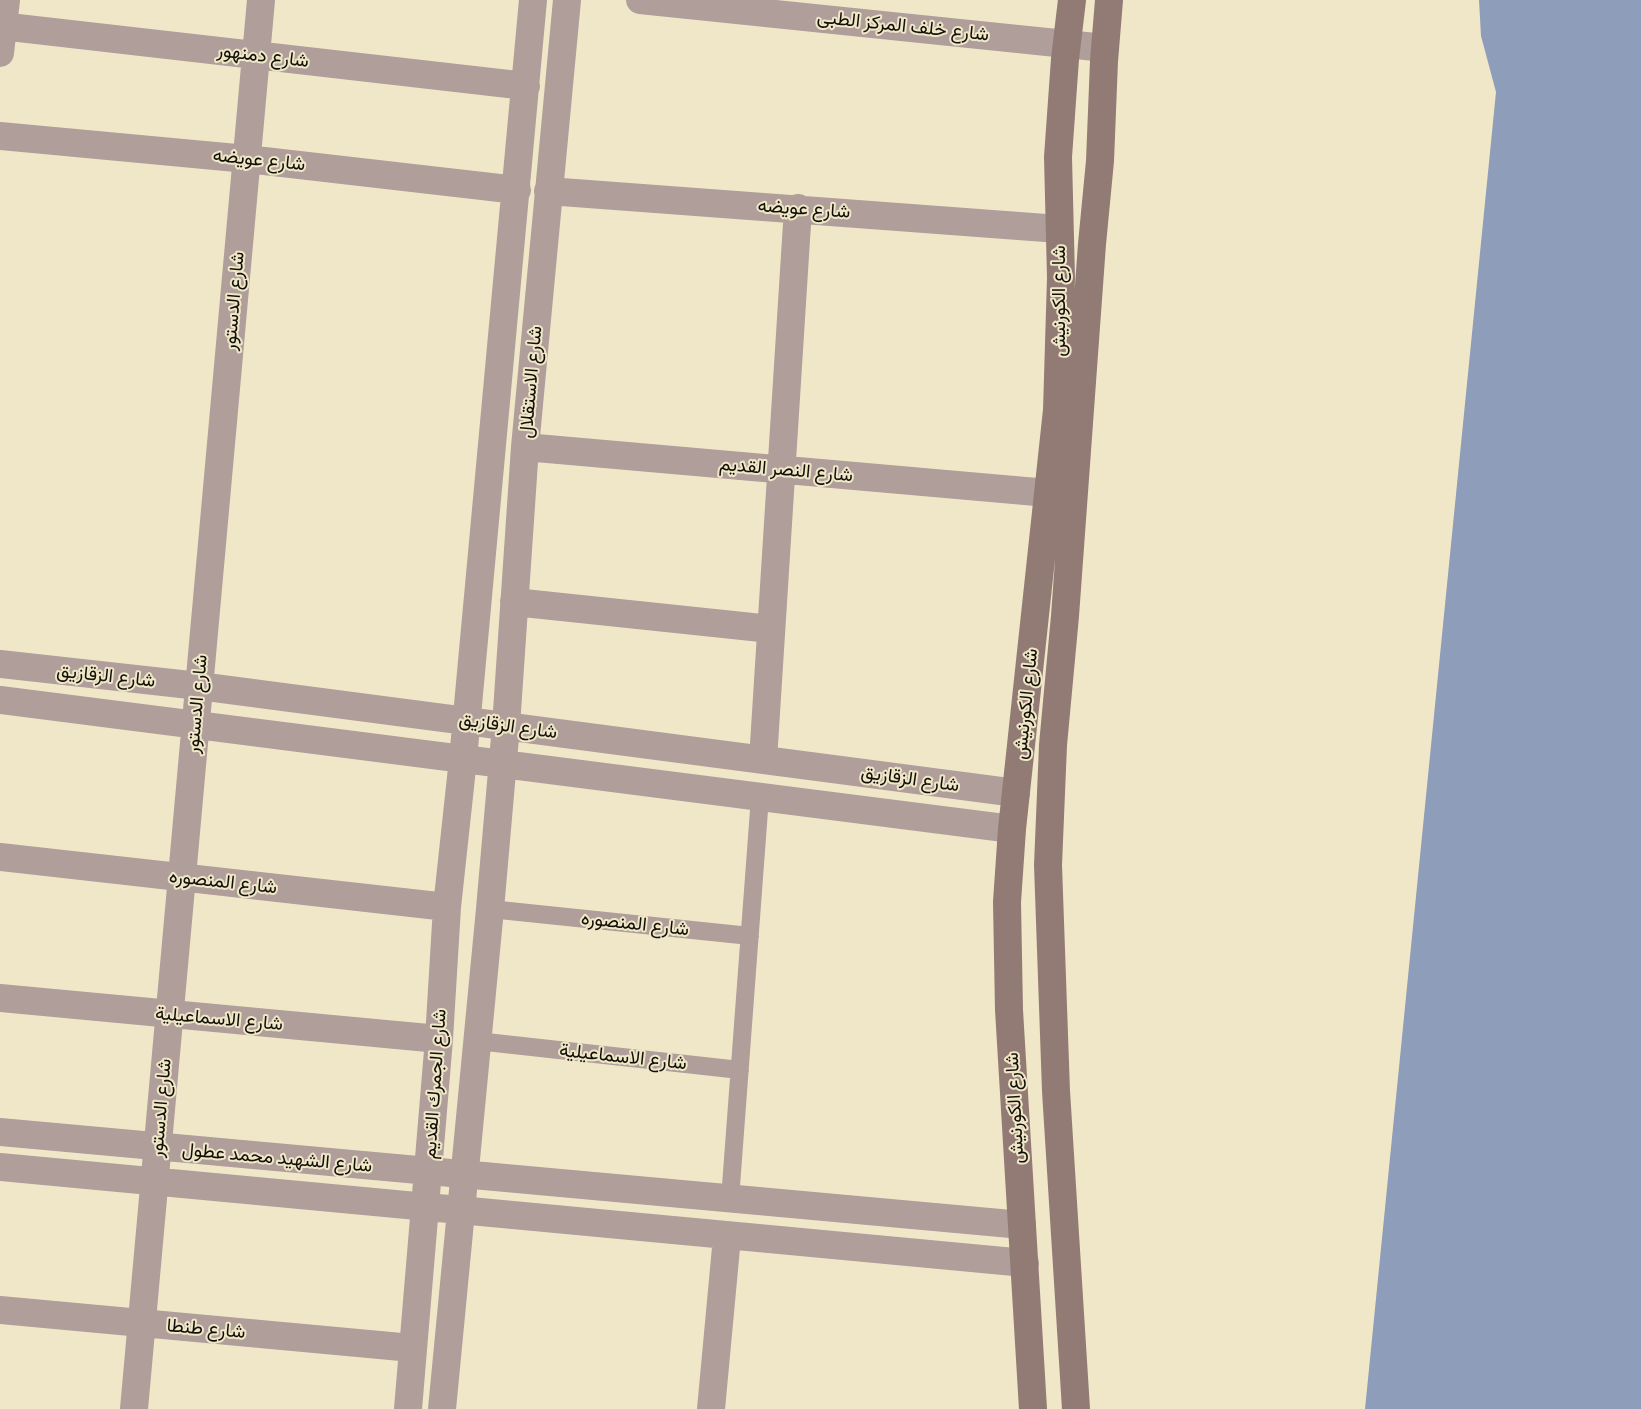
<!DOCTYPE html>
<meta charset="utf-8">
<style>
body{margin:0}
canvas{display:block;background:#efe7c8}
</style>
<canvas width="1641" height="1409"></canvas>
<script>
const context = document.querySelector('canvas').getContext('2d');
context.lineJoin = 'round';
function paint(path, color) {
  context.fillStyle = color;
  context.fill(path, 'evenodd');
}
function poly(rows) {
  const path = new Path2D();
  for (const r of rows) {
    path.moveTo(r[0], r[1]);
    for (let i = 2; i < r.length; i += 2) path.lineTo(r[i], r[i + 1]);
  }
  return path;
}
function stroke(path, color, width, dash) {
  context.strokeStyle = color;
  context.lineWidth = width;
  context.lineCap = dash ? 'butt' : 'round';
  context.setLineDash(dash || []);
  context.stroke(path);
}
function label(font, color, halo, rows, align = 'center') {
  context.font = font + ' Cabin,Vazirmatn,sans-serif';
  context.lineWidth = 4;
  context.setLineDash([]);
  context.textBaseline = 'middle';
  context.strokeStyle = halo;
  context.fillStyle = color;
  for (const [text, x, y, turn = 0] of rows) {
    context.save();
    context.translate(x, y);
    context.rotate((+turn || 0) * Math.PI / 180);
    context.textAlign = isNaN(turn) ? turn : align;
    if (halo) context.strokeText(text, 0, 0);
    context.fillText(text, 0, 0);
    context.restore();
  }
}
paint(poly([
 [1479,0,1641,0,1641,1409,1365,1409,1496,92,1481,36]
]), '#8e9dba');
stroke(poly([
 [490,909,750,936],
 [477,1041,740,1070],
 [730,1199,760,797]
]), '#af9e9a', 18);
stroke(poly([
 [640,0,1105,48],
 [0,26,526,86],
 [0,53,6,0],
 [0,136,247,159,517,190],
 [548,191,1059,229],
 [525,447,1048,493],
 [514,602,771,629],
 [0,664,199,686,1016,793],
 [0,700,1012,829],
 [763,760,798,208],
 [0,857,447,907],
 [0,998,439,1039],
 [0,1132,1022,1225],
 [0,1167,1025,1263],
 [0,1310,412,1348],
 [134,1409,261,0],
 [408,1409,439,1039,447,907,463,759,533,0],
 [442,1409,490,909,506,726,525,447,567,0],
 [711,1409,727,1237]
]), '#af9e9a', 28);
stroke(poly([
 [1033,1409,1009,1010,1007,902,1012,829,1057,410,1061,278,1058,157,1065,59,1072,0],
 [1076,1409,1056,1091,1048,865,1053,745,1065,616,1092,244,1100,161,1104,61,1109,0]
]), '#937b75', 28);
label('19px', '#120f06', '#efe7c8', [
 ["شارع خلف المركز الطبى",903,26,6],
 ["شارع دمنهور",263,56,7],
 ["شارع عويضه",259,160,6],
 ["شارع عويضه",804,209,4],
 ["شارع الدستور",234,301,-85],
 ["شارع الكورنيش",1059,301,-90],
 ["شارع الاستقلال",531,382,-85],
 ["شارع النصر القديم",786,470,5],
 ["شارع الزقازيق",106,676,6],
 ["شارع الدستور",197,704,-85],
 ["شارع الكورنيش",1026,704,-84],
 ["شارع الزقازيق",508,726,8],
 ["شارع الزقازيق",910,779,8],
 ["شارع المنصوره",223,882,6],
 ["شارع المنصوره",635,924,6],
 ["شارع الاسماعيلية",219,1019,5],
 ["شارع الاسماعيلية",623,1057,6],
 ["شارع الجمرك القديم",435,1084,-86],
 ["شارع الدستور",161,1108,-85],
 ["شارع الكورنيش",1015,1108,-93],
 ["شارع الشهيد محمد عطول",277,1158,5],
 ["شارع طنطا",206,1329,5]
]);
</script>
